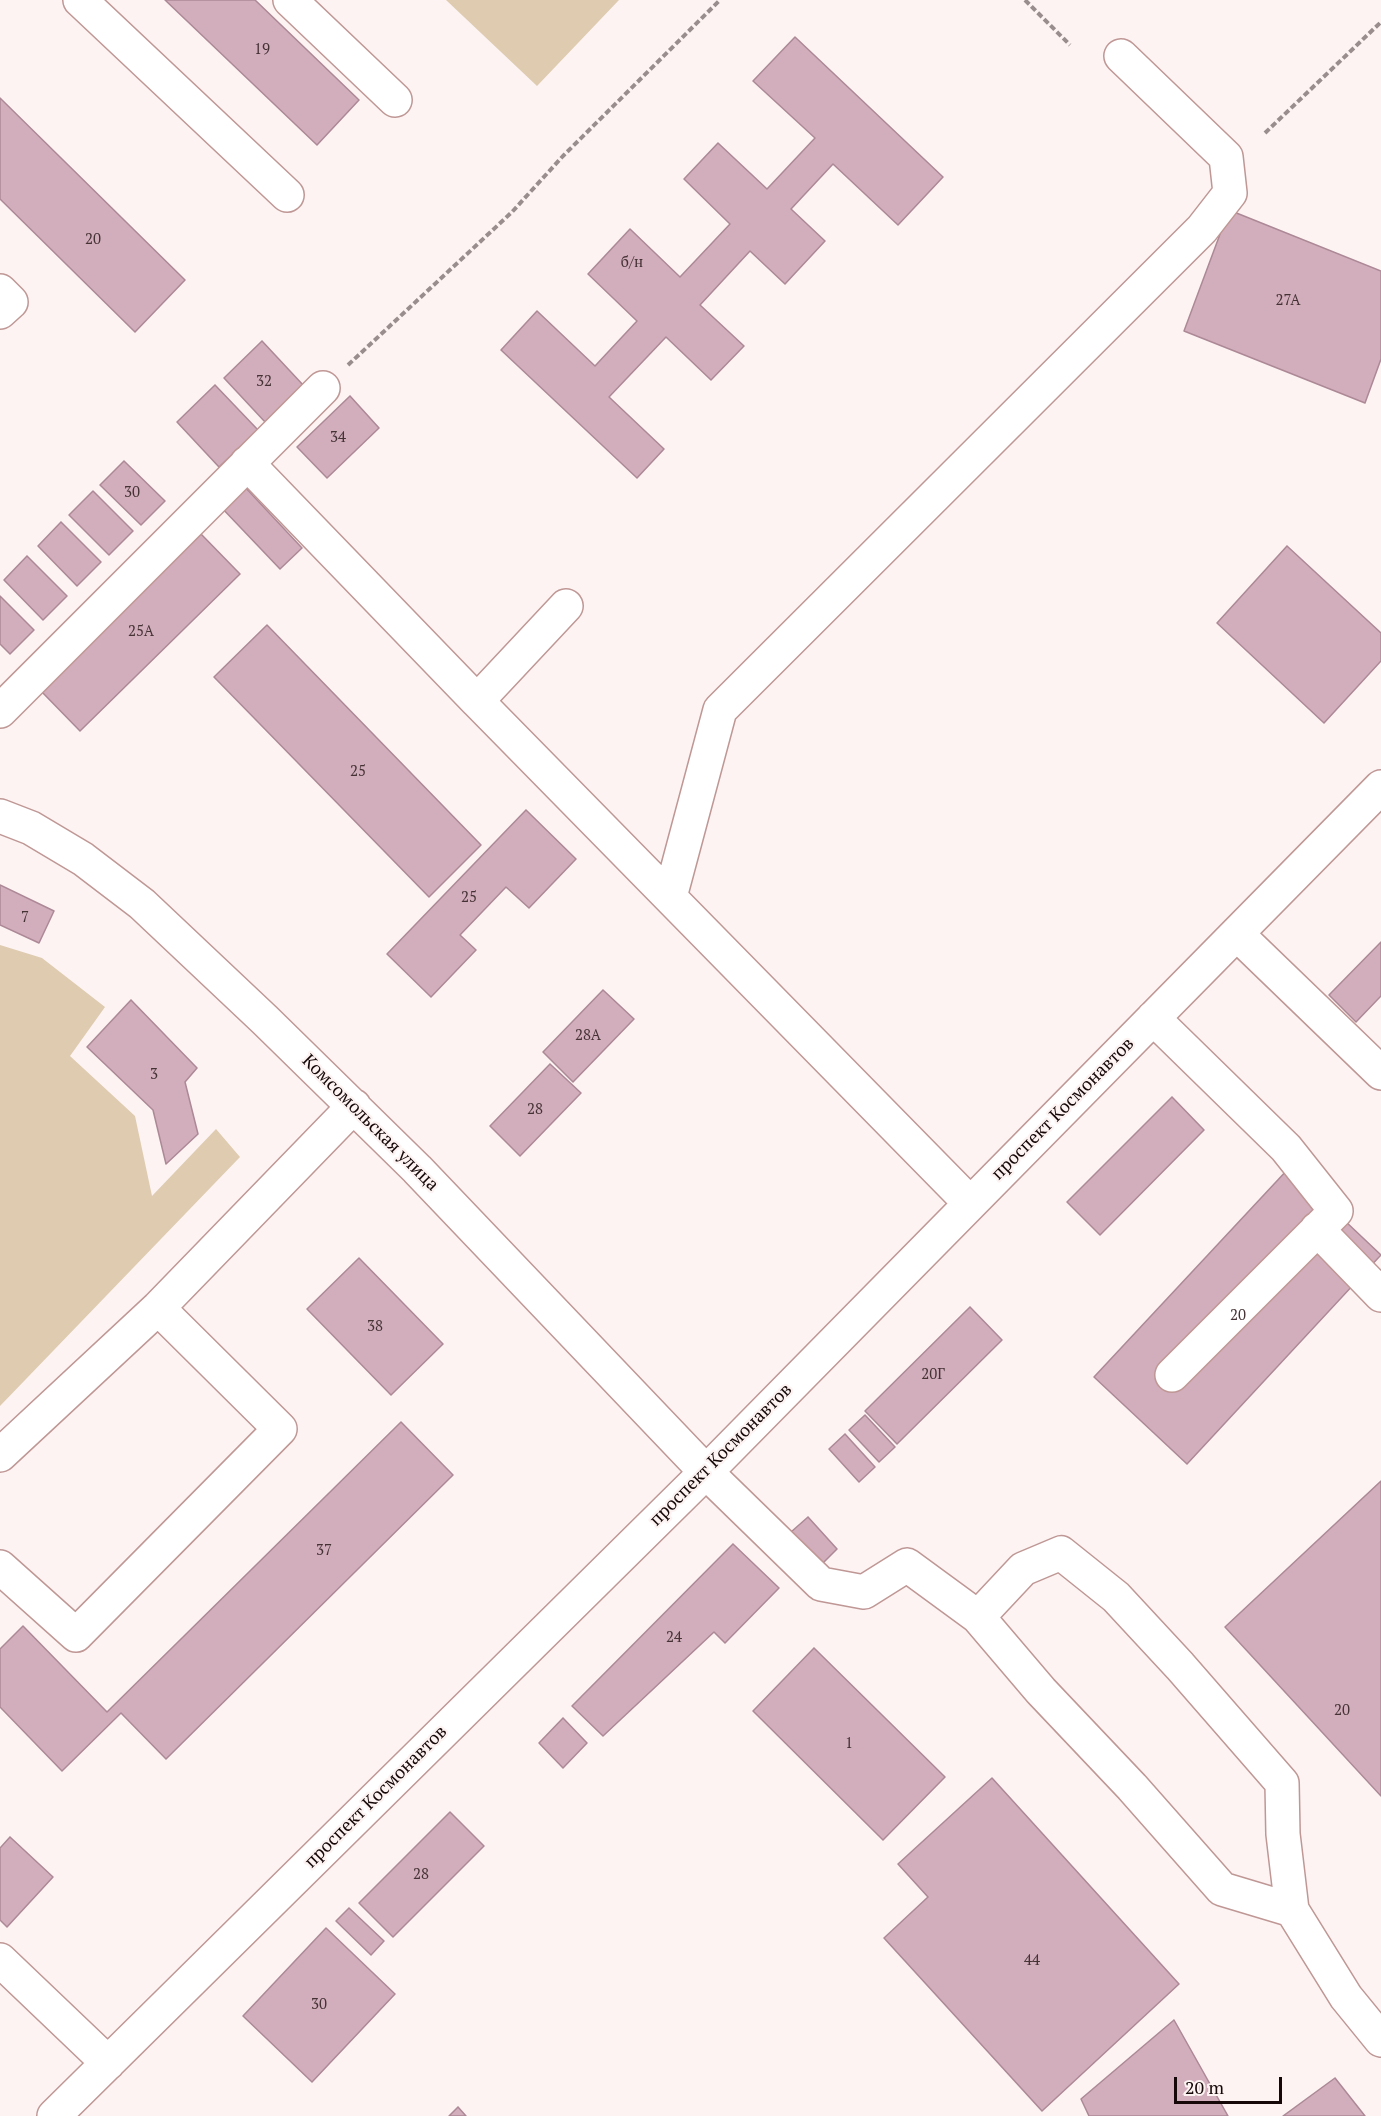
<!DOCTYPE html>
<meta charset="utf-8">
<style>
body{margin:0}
#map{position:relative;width:1381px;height:2116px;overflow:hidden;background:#fcf3f2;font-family:"PT Serif",serif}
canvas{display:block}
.scale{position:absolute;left:1174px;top:2077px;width:108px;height:27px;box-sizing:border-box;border:3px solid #160808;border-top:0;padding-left:8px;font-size:18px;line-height:21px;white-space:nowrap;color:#160808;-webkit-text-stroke:4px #fcf3f2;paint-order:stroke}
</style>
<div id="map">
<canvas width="1381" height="2116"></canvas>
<div class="scale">20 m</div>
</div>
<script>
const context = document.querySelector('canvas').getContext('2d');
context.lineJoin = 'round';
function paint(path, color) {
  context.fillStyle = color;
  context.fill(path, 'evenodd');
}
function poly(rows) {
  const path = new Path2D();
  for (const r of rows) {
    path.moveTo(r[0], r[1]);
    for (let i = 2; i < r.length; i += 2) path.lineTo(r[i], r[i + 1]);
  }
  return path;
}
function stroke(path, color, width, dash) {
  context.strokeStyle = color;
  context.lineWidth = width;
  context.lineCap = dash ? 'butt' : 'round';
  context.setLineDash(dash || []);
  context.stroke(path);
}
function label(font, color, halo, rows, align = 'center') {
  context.font = font + ' "PT Serif",serif';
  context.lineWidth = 4.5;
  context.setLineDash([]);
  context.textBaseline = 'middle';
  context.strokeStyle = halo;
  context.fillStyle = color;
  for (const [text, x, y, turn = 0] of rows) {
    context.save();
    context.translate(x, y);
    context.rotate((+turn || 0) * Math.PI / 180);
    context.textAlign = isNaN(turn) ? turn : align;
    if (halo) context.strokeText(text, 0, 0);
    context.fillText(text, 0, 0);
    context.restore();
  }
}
paint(poly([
 [446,0,619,0,537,86],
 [0,945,42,958,105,1007,70,1056,135,1116,152,1196,216,1129,240,1157,0,1406]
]), '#decbb0');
const building = poly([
 [165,0,255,0,359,100,317,145,165,0],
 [795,37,943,177,898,225,833,164,791,209,825,241,785,284,750,251,700,305,744,346,711,380,666,337,609,397,664,449,637,478,501,350,537,311,595,366,637,321,588,274,630,229,680,277,730,224,684,179,718,143,767,189,815,138,753,81,795,37],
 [0,98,185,280,135,332,0,199,0,98],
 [1229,210,1381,271,1381,359,1365,403,1184,331,1229,210],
 [262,341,304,386,266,423,224,378,262,341],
 [215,385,258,430,219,467,177,422,215,385],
 [350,396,379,428,327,478,297,447,350,396],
 [124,461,165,501,141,525,100,485,124,461],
 [243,485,302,548,280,569,220,506,243,485],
 [93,491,133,531,109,555,69,515,93,491],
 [61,522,101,562,77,586,38,546,61,522],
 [201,534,240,574,80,731,41,691,201,534],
 [1287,546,1381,633,1381,661,1324,723,1217,623,1287,546],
 [27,556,67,596,43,620,4,580,27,556],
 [0,596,34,630,10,654,0,644,0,596],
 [267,625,481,845,429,897,214,677,267,625],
 [526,810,576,859,529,908,506,887,460,935,476,950,431,997,387,954,526,810],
 [0,885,54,911,39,943,0,925,0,885],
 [1381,942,1381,996,1356,1022,1329,995,1381,942],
 [603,990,634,1019,573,1082,543,1052,603,990],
 [131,1000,197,1068,185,1082,198,1134,166,1164,153,1110,87,1047,131,1000],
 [550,1064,581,1093,520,1156,490,1126,550,1064],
 [1172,1097,1204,1130,1100,1235,1067,1202,1172,1097],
 [1289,1168,1381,1255,1187,1464,1094,1377,1289,1168],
 [359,1258,443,1344,391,1395,307,1309,359,1258],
 [970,1307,1002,1340,897,1444,865,1411,970,1307],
 [865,1415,895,1447,879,1462,849,1430,865,1415],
 [401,1422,453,1475,166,1759,121,1713,62,1771,0,1707,0,1649,23,1626,107,1712,401,1422],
 [845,1434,875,1467,859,1482,829,1449,845,1434],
 [1381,1481,1381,1796,1225,1627,1381,1481],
 [808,1517,837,1549,822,1564,791,1532,808,1517],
 [733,1544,779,1588,725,1643,714,1632,603,1736,572,1706,733,1544],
 [814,1648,945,1777,883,1840,753,1711,814,1648],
 [563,1718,587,1743,563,1768,539,1743,563,1718],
 [992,1778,1179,1984,1042,2111,884,1938,928,1897,898,1864,992,1778],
 [450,1812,484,1846,393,1937,359,1903,450,1812],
 [10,1837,53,1877,7,1927,0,1920,0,1848,10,1837],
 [349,1908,384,1941,371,1955,336,1921,349,1908],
 [326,1928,395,1994,312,2082,243,2016,326,1928],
 [1174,2020,1228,2116,1089,2116,1081,2099,1174,2020],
 [1335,2078,1365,2116,1283,2116,1335,2078],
 [458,2107,466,2116,449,2116,458,2107]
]);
paint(building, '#d2aebc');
stroke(building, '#ad8896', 1.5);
const minor = poly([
 [80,0,287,195],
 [290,0,395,100],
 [0,291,11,302,0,312],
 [247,463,477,701],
 [566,606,477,701,970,1203],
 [0,711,323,388],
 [0,816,31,828,83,859,142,904,265,1020,417,1169,706,1472,821,1584,864,1592,907,1565,978,1617],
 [670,897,720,710,1202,229,1230,193,1226,157,1121,56],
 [1237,934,1381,1073],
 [1153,1018,1286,1148,1336,1211,1172,1375],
 [1317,1229,1381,1295],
 [0,1455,158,1308,354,1106],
 [0,1567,76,1635,280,1429,158,1308],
 [1292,1910,1222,1889,1132,1787,1041,1691,978,1617,1023,1569,1061,1553,1116,1597,1180,1666,1282,1783,1283,1834,1292,1910,1346,1997,1381,2040],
 [0,1960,108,2063],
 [54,2116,706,1472,1381,787]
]);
stroke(minor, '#bf9795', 36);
stroke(poly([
 [1025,0,1070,45],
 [1265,133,1381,22],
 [348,365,512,212,563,156,720,0]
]), '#998e8d', 4, [6, 3]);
stroke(minor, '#fff', 33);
label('15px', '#453235', null, [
 ["19",262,50],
 ["20",93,240],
 ["б/н",632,263],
 ["27А",1288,301],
 ["32",264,382],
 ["34",338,438],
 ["30",132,493],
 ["25А",141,632],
 ["25",358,772],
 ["25",469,898],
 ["7",25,918],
 ["28А",588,1036],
 ["3",154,1075],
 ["28",535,1110],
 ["20",1238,1316],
 ["38",375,1327],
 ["20Г",933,1375],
 ["37",324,1551],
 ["24",674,1638],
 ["20",1342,1711],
 ["1",849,1744],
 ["28",421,1875],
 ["44",1032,1961],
 ["30",319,2005]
]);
label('18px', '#160808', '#fcf3f2', [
 ["проспект Космонавтов",1063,1109,-45],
 ["Комсомольская улица",370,1123,45],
 ["проспект Космонавтов",721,1455,-45],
 ["проспект Космонавтов",376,1797,-45]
]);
</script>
